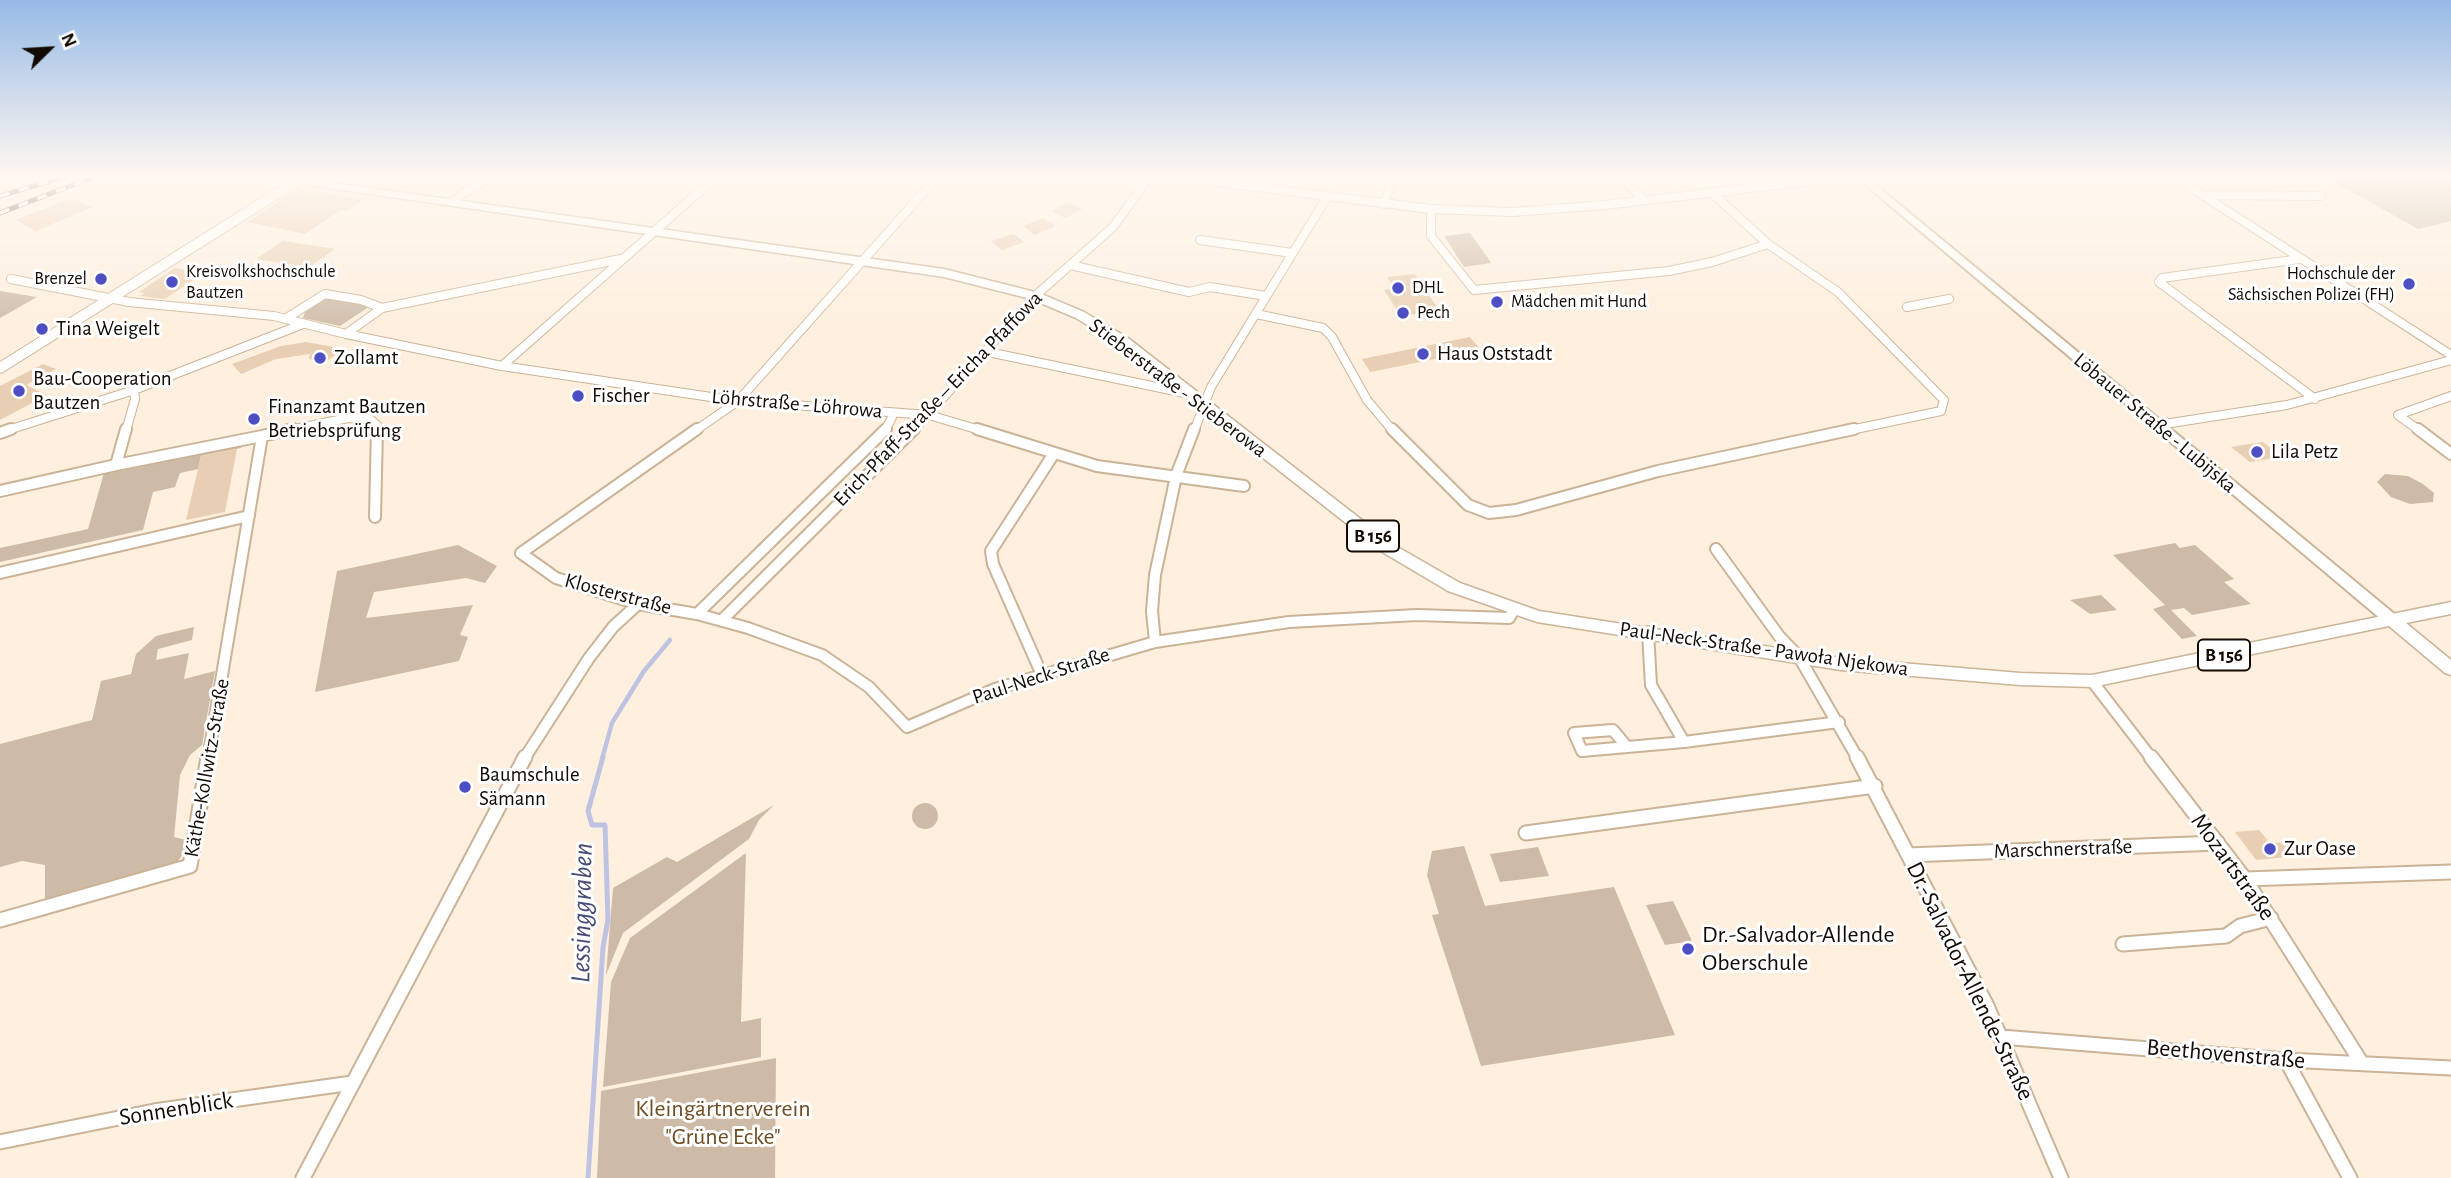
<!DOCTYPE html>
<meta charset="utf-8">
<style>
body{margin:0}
#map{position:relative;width:2451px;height:1178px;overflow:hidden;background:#feefde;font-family:"Alegreya Sans",sans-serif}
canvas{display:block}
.north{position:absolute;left:14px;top:14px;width:70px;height:70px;-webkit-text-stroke:5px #fff;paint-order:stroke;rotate:66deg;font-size:19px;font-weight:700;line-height:28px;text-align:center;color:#120a03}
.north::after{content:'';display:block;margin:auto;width:24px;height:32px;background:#120a03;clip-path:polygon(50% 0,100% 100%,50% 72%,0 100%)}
</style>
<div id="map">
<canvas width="2451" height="1178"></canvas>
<div class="north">N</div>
</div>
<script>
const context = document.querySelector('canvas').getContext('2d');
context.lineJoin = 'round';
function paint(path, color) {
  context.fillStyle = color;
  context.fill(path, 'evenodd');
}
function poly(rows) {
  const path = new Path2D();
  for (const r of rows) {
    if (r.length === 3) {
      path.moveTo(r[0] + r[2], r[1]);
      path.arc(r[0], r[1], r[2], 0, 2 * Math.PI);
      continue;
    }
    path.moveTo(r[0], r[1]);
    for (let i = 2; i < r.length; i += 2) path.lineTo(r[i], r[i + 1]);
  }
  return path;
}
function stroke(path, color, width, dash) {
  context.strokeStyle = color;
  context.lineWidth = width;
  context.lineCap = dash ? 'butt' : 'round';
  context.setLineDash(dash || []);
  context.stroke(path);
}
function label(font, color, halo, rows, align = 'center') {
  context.font = font + ' "Alegreya Sans",sans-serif';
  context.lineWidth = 6;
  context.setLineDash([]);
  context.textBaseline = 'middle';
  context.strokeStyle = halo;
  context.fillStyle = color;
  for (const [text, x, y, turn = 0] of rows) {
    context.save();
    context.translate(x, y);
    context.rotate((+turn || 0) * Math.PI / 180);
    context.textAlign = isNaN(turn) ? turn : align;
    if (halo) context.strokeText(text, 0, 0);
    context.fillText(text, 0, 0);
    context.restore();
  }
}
paint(poly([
 [2323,176,2451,176,2451,221,2418,229],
 [1470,233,1488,258,1491,263,1464,267,1444,236],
 [0,291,37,297,0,318],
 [327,298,372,305,340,326,303,318,305,312],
 [242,444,241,448,201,456,198,469,180,473,175,487,153,492,143,530,0,562,0,548,88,529,104,473],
 [2385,474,2408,476,2423,484,2434,493,2433,502,2410,504,2391,497,2377,482],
 [2175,543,2180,548,2195,545,2234,579,2224,582,2251,604,2192,615,2184,608,2171,610,2197,636,2182,639,2153,609,2165,605,2113,555],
 [458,545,497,566,485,583,466,578,374,592,366,618,473,605,460,635,468,637,459,661,315,692,337,571],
 [2101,595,2117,610,2090,614,2070,600],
 [194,627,192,640,158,649,156,660,189,653,184,679,215,671,202,745,190,755,180,775,174,837,186,840,184,853,174,866,45,903,45,865,22,861,0,867,0,744,92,720,101,681,131,674,136,654,156,636],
 [925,816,13],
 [774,805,759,820,749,839,623,933,606,975,613,888,667,857,677,862],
 [1464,846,1485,906,1614,887,1675,1035,1481,1066,1432,915,1439,914,1427,875,1432,851],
 [1538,847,1549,876,1500,882,1490,854],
 [746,853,741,1022,761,1018,761,1057,603,1087,611,982,630,938],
 [1673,901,1692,941,1665,945,1646,905],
 [776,1058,775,1178,597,1178,601,1091]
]), '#cdbba7');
stroke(poly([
 [602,759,612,723,644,671,670,640]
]), '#bec3e2', 4.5);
stroke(poly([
 [588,1178,603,947,608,920,605,825,592,825,588,811,603,757]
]), '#bec3e2', 5);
paint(poly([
 [298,189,365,199,347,211,341,210,305,234,247,222],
 [72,198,93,207,36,231,15,220],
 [1069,202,1083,209,1065,218,1051,211],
 [1043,218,1056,226,1034,235,1023,226],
 [1014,234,1024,242,1002,250,991,241],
 [283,241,335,249,309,267,256,259],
 [175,268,204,273,165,299,140,296,145,293,139,292],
 [1415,274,1432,300,1441,311,1401,316,1384,290,1394,288,1387,277],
 [1470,337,1481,350,1370,372,1362,359],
 [306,342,344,349,325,362,309,359,310,354,276,359,241,374,232,364,281,346],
 [43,364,56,369,26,385,47,395,0,420,0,386],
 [2263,442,2282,457,2250,462,2231,447],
 [237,449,225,512,186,520,201,456],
 [2259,830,2270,843,2289,842,2300,856,2256,860,2235,832]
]), '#e8cfb3');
const minorFar2 = poly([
 [1169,176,1431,209,1512,212,1605,205,1854,176],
 [1621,176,1644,200],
 [2173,176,2451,355],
 [1711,192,1768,244,1838,292,1944,400,1941,411,1846,431],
 [2203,195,2321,196],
 [454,202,463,193,494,176],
 [1384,204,1393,176],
 [1431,209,1431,236,1474,290,1669,271,1712,262,1768,244],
 [1200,240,1292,253],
 [2300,259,2162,278,2159,282,2315,399],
 [1070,265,1189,292,1210,287,1266,296],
 [11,279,129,302,274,316,346,334,382,308,621,259],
 [1907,307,1949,299],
 [1256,314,1323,328,1332,337,1367,400,1393,431],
 [285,319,325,294,361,300,382,308],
 [346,334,502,366,738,401,929,415,983,431],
 [988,352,1190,394],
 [502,366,717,176],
 [2158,425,2287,405,2451,360],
 [5,431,134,390,303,324],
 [126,431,135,399,134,390],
 [285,431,348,418,370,419,377,425,378,431],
 [695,431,738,401,938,176],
 [885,431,894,413],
 [913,431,1035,296,1113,227,1150,176],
 [1194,431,1211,387,1327,197],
 [2420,431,2398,415,2451,396]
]);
const minorFar1 = poly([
 [126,429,116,465,262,436,208,759],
 [697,429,521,553,556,578,638,604,697,614,748,628,822,655,869,687,907,727,995,689,1155,642,1289,622,1417,615,1509,618,1514,610],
 [977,429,1097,466,1244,486],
 [1392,429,1468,505,1489,513,1516,510,1658,471,1854,429],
 [2418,429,2451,454],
 [0,433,11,429],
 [262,436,293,429],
 [0,491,116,465],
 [375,517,377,429],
 [1716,549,1779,636,1799,657,1858,759],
 [0,573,249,516],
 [697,614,886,429],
 [722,620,914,429],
 [1648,632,1651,685,1684,742],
 [1155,642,1152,611,1155,575,1176,476,1194,429],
 [1042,675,993,564,991,551,1053,455],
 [2092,681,2152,759],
 [1627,747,1613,730,1574,733,1582,751,1684,742,1839,722],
 [524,759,589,658,613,627,638,604]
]);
const minor = poly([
 [1857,757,1987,1006,2061,1178],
 [2151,757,2245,879,2361,1062],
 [1526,833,1875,786],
 [1908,855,2218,843],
 [2245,879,2451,872],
 [0,920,190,866,208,757],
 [2123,944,2226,936,2240,926,2271,918],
 [2001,1037,2286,1060,2451,1068],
 [2286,1060,2350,1178],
 [0,1142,154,1111,352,1083],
 [303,1178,525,757]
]);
const tertiary = poly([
 [0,368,305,176]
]);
const secondary = poly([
 [1855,176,1865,176,2398,617,2400,621,2398,625,2388,625,1855,176]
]);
const primary = poly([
 [261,176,285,176,944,269,1039,293,1084,312,1128,338,1394,545,1460,583,1539,611,1841,658,2020,673,2092,675,2451,602,2451,614,2406,623,2451,660,2451,675,2445,673,2389,626,2092,687,2020,685,1841,670,1537,622,1448,591,1384,553,1118,344,1076,318,1031,299,944,277,266,179,261,176]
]);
stroke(minorFar2, '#cbb397', 10);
stroke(minorFar1, '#cbb397', 14);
stroke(minor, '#cbb397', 17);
stroke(tertiary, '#cbb397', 12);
stroke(secondary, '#cbb397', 4);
stroke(primary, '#cbb397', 3);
stroke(minorFar2, '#fff', 8);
stroke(minorFar1, '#fff', 10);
stroke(minor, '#fff', 13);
stroke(tertiary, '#fff', 10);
paint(secondary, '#fff');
paint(primary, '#fff');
const rail = poly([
 [0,196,67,176],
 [0,213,96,176]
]);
stroke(rail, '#453b32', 5);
stroke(rail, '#fff', 3.5, [10]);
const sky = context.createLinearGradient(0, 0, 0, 340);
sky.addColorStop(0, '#97bae6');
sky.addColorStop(0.52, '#fff8f0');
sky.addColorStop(1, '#fff8f000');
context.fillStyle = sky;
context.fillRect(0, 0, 2451, 340);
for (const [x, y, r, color] of [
 [101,279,7,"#4d4dc4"],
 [172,282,7,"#4d4dc4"],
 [2409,284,7,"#4d4dc4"],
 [1398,288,7,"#4d4dc4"],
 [1497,302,7,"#4d4dc4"],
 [1403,313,7,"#4d4dc4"],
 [42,329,7,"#4d4dc4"],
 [1423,354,7,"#4d4dc4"],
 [320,358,7,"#4d4dc4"],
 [19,391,7,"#4d4dc4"],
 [578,396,7,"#4d4dc4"],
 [254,419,7,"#4d4dc4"],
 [2257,452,7,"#4d4dc4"],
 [465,787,7,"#4d4dc4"],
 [2270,849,7,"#4d4dc4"],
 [1688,949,7,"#4d4dc4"]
]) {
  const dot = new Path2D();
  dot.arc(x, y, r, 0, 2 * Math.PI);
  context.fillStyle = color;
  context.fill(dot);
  stroke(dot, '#fff', 2.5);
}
label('18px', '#120a03', '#fff', [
 ["Kreisvolkshochschule",186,272],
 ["Bautzen",186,293],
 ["Hochschule der",2395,274,"right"],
 ["Sächsischen Polizei (FH)",2395,295,"right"],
 ["Brenzel",87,279,"right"],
 ["DHL",1412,288],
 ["Mädchen mit Hund",1511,302],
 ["Pech",1417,313]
], 'left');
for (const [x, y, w] of [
 [1373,536,52],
 [2224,655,52]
]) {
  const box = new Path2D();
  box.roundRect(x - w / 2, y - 15.5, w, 31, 5);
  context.fillStyle = '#fff';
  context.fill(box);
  stroke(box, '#120a03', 2);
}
label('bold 19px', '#120a03', null, [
 ["B 156",1373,536],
 ["B 156",2224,655]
]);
label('21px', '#120a03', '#fff', [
 ["Tina Weigelt",56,329],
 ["Haus Oststadt",1437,354],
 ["Zollamt",334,358],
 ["Bau-Cooperation",33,379],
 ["Bautzen",33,403],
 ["Fischer",592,396],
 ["Finanzamt Bautzen",268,407],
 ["Betriebsprüfung",268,431],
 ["Lila Petz",2271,452],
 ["Baumschule",479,775],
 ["Sämann",479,799],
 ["Zur Oase",2284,849]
], 'left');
label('21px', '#120a03', '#fff', [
 ["Stieberstraße - Stieberowa",1178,388,37],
 ["Erich-Pfaff-Straße – Ericha Pfaffowa",938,399,-46],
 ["Löhrstraße - Löhrowa",797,404,5],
 ["Löbauer Straße - Lubijska",2155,423,40],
 ["Klosterstraße",618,594,15],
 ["Paul-Neck-Straße - Pawoła Njekowa",1764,649,8],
 ["Paul-Neck-Straße",1041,676,-18],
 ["Käthe-Kollwitz-Straße",207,768,-80],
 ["Marschnerstraße",2063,849,-2]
]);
label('24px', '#120a03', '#fff', [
 ["Mozartstraße",2233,867,54],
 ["Dr.-Salvador-Allende-Straße",1970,981,64],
 ["Beethovenstraße",2226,1054,5],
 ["Sonnenblick",176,1109,-9]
]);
label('24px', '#120a03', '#fff', [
 ["Dr.-Salvador-Allende",1702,935],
 ["Oberschule",1702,963]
], 'left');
label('24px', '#6f4d22', '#fff', [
 ["Kleingärtnerverein",723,1109],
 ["\"Grüne Ecke\"",723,1137]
]);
label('italic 28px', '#464b78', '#fff', [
 ["Lessinggraben",582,913,-89]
]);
</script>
